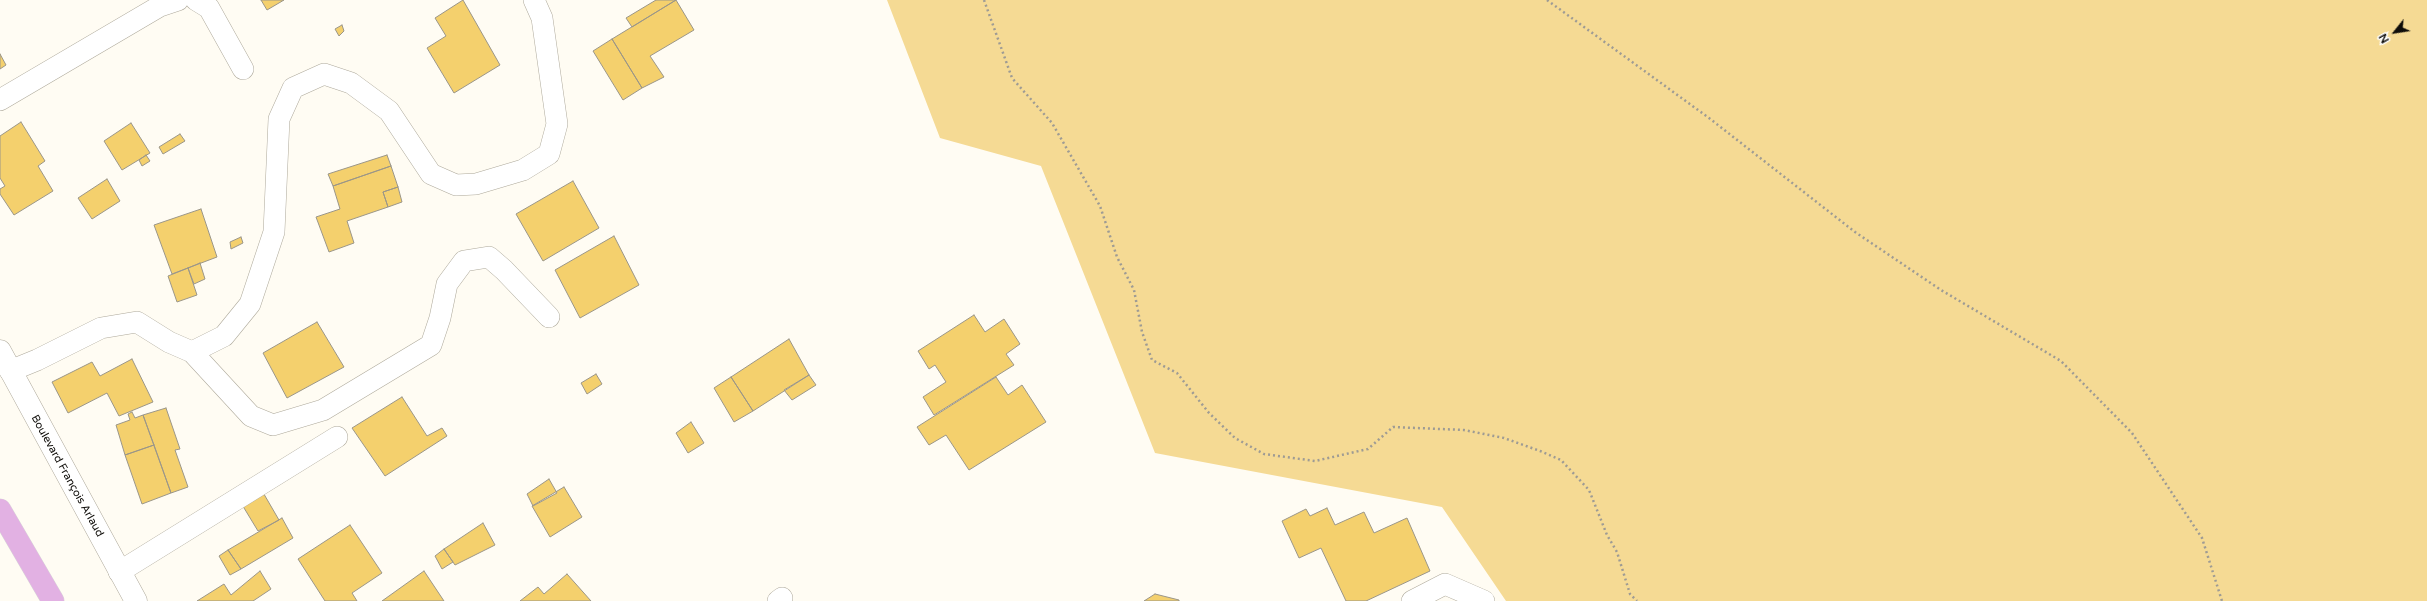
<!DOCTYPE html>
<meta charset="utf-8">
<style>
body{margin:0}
#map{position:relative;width:2427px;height:601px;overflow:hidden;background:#fffcf3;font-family:"Varela Round",sans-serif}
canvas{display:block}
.north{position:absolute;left:2375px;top:12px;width:40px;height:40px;-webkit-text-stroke:3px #fff;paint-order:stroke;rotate:240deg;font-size:11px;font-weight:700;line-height:16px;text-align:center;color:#0f0d09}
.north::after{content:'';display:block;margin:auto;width:14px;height:18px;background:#0f0d09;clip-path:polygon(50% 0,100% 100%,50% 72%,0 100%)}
</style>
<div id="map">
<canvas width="2427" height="601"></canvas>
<div class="north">N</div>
</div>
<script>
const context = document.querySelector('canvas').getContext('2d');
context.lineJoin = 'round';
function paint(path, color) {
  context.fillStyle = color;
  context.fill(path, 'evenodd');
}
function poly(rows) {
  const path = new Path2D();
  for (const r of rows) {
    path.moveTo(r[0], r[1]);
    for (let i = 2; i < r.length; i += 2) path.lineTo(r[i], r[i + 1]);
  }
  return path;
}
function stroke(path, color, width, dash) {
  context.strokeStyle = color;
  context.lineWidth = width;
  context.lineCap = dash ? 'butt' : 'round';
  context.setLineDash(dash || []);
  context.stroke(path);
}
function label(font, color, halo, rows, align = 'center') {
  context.font = font + ' "Varela Round",sans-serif';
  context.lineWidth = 4;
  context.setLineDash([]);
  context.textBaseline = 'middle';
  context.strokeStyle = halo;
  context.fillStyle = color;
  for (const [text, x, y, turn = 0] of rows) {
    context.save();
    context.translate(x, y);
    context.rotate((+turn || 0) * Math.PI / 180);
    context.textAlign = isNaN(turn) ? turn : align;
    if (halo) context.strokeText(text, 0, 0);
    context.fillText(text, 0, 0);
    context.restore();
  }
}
paint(poly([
 [887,0,2427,0,2427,601,1506,601,1442,507,1155,453,1041,166,940,138]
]), '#f5da94');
const building = poly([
 [261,0,284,0,267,10,261,0],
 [463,0,500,65,454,93,427,48,446,36,435,18,463,0],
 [656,0,676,0,632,27,626,18,656,0],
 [676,0,694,30,650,56,664,77,642,88,612,39,676,0],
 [342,25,344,31,339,36,335,29,342,25],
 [612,39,642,88,623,100,593,51,612,39],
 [0,54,6,65,0,69,0,54],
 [21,122,45,161,38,166,53,191,14,215,0,194,0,189,5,186,0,178,0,136,21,122],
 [131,123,150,153,122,170,104,141,131,123],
 [180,134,185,141,163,154,159,147,180,134],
 [146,155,150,161,142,166,139,160,146,155],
 [387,155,391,166,333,186,328,174,387,155],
 [391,166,398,187,383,192,388,207,347,221,354,243,329,252,316,217,340,209,333,186,391,166],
 [107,179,120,201,92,219,78,198,107,179],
 [573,181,599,228,543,261,516,214,573,181],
 [398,187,402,202,388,207,383,192,398,187],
 [201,209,217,257,172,274,154,225,201,209],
 [614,236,639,285,580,318,555,270,614,236],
 [241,237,243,243,231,249,230,242,241,237],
 [200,263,205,279,194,284,188,268,200,263],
 [188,268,197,295,177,302,168,276,188,268],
 [974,315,985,332,1004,319,1020,344,1006,354,1014,365,934,415,923,397,946,382,935,365,929,369,918,351,974,315],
 [317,322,344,367,287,398,263,353,317,322],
 [789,339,809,375,753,411,731,377,789,339],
 [132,359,153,402,119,416,107,393,68,413,52,382,92,362,100,376,132,359],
 [596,374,602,384,587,394,581,383,596,374],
 [809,375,816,385,792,400,784,390,809,375],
 [731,377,753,411,734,422,714,388,731,377],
 [996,377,1008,395,1022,385,1046,422,969,470,946,435,929,445,917,427,996,377],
 [402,397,427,436,442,428,447,436,385,476,352,428,402,397],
 [166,408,180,449,175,450,188,487,171,493,143,415,166,408],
 [132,412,135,418,143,415,154,445,125,455,116,425,130,420,128,414,132,412],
 [691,422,704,443,688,453,676,433,691,422],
 [154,445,171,493,142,504,125,455,154,445],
 [549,479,557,493,533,506,527,494,549,479],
 [564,487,582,517,550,537,532,506,564,487],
 [261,489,279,520,258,531,241,503,261,489],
 [1327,508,1335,525,1364,512,1374,533,1407,518,1430,571,1366,601,1346,601,1321,548,1299,558,1282,521,1306,509,1310,516,1327,508],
 [282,518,293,538,241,569,228,550,282,518],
 [483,523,495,545,455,565,444,549,483,523],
 [350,525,382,573,352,593,357,601,325,601,298,559,350,525],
 [444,549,453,562,442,569,435,556,444,549],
 [228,550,241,569,230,575,219,556,228,550],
 [260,571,271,589,253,601,197,601,224,584,231,595,260,571],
 [424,571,444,601,382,601,424,571],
 [567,574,591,601,520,601,538,587,544,594,567,574],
 [1155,594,1179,600,1179,601,1144,601,1155,594]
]);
paint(building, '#f4d06d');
stroke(building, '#9b9688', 1);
const lane = poly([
 [196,0,209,8,243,69],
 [0,100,160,6,178,0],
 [192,352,251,416,273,425,323,410,431,345,440,318,447,284,464,261,489,257,504,270,549,317],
 [10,371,37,360,101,328,137,322,169,342,192,352,224,336,250,304,274,232,279,119,293,88,324,74,351,83,389,111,431,174,456,185,476,184,523,170,549,154,557,124,542,18,534,0],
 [119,572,337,437],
 [778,601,782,598],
 [1412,601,1445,584,1484,601]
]);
const street = poly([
 [0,351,136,601]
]);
const primary = poly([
 [0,510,53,601]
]);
stroke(lane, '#aea99b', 22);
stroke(street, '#aea99b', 23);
stroke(primary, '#d9d8d8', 23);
stroke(poly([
 [984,0,1012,78,1052,123,1100,206,1117,257,1134,290,1142,332,1152,360,1177,373,1209,413,1235,438,1264,454,1315,461,1368,449,1393,427,1464,430,1504,438,1540,451,1561,460,1589,490,1607,535,1617,552,1630,594,1637,601],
 [1547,0,1709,118,1855,232,1941,290,2061,361,2132,433,2202,538,2222,601]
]), '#9e9b94', 2.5, [2, 3]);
stroke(lane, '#fff', 21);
stroke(street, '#fff', 22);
stroke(primary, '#e2b1e3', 22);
label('11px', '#0f0d09', '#fff', [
 ["Boulevard François Arlaud",67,476,61]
]);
</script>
